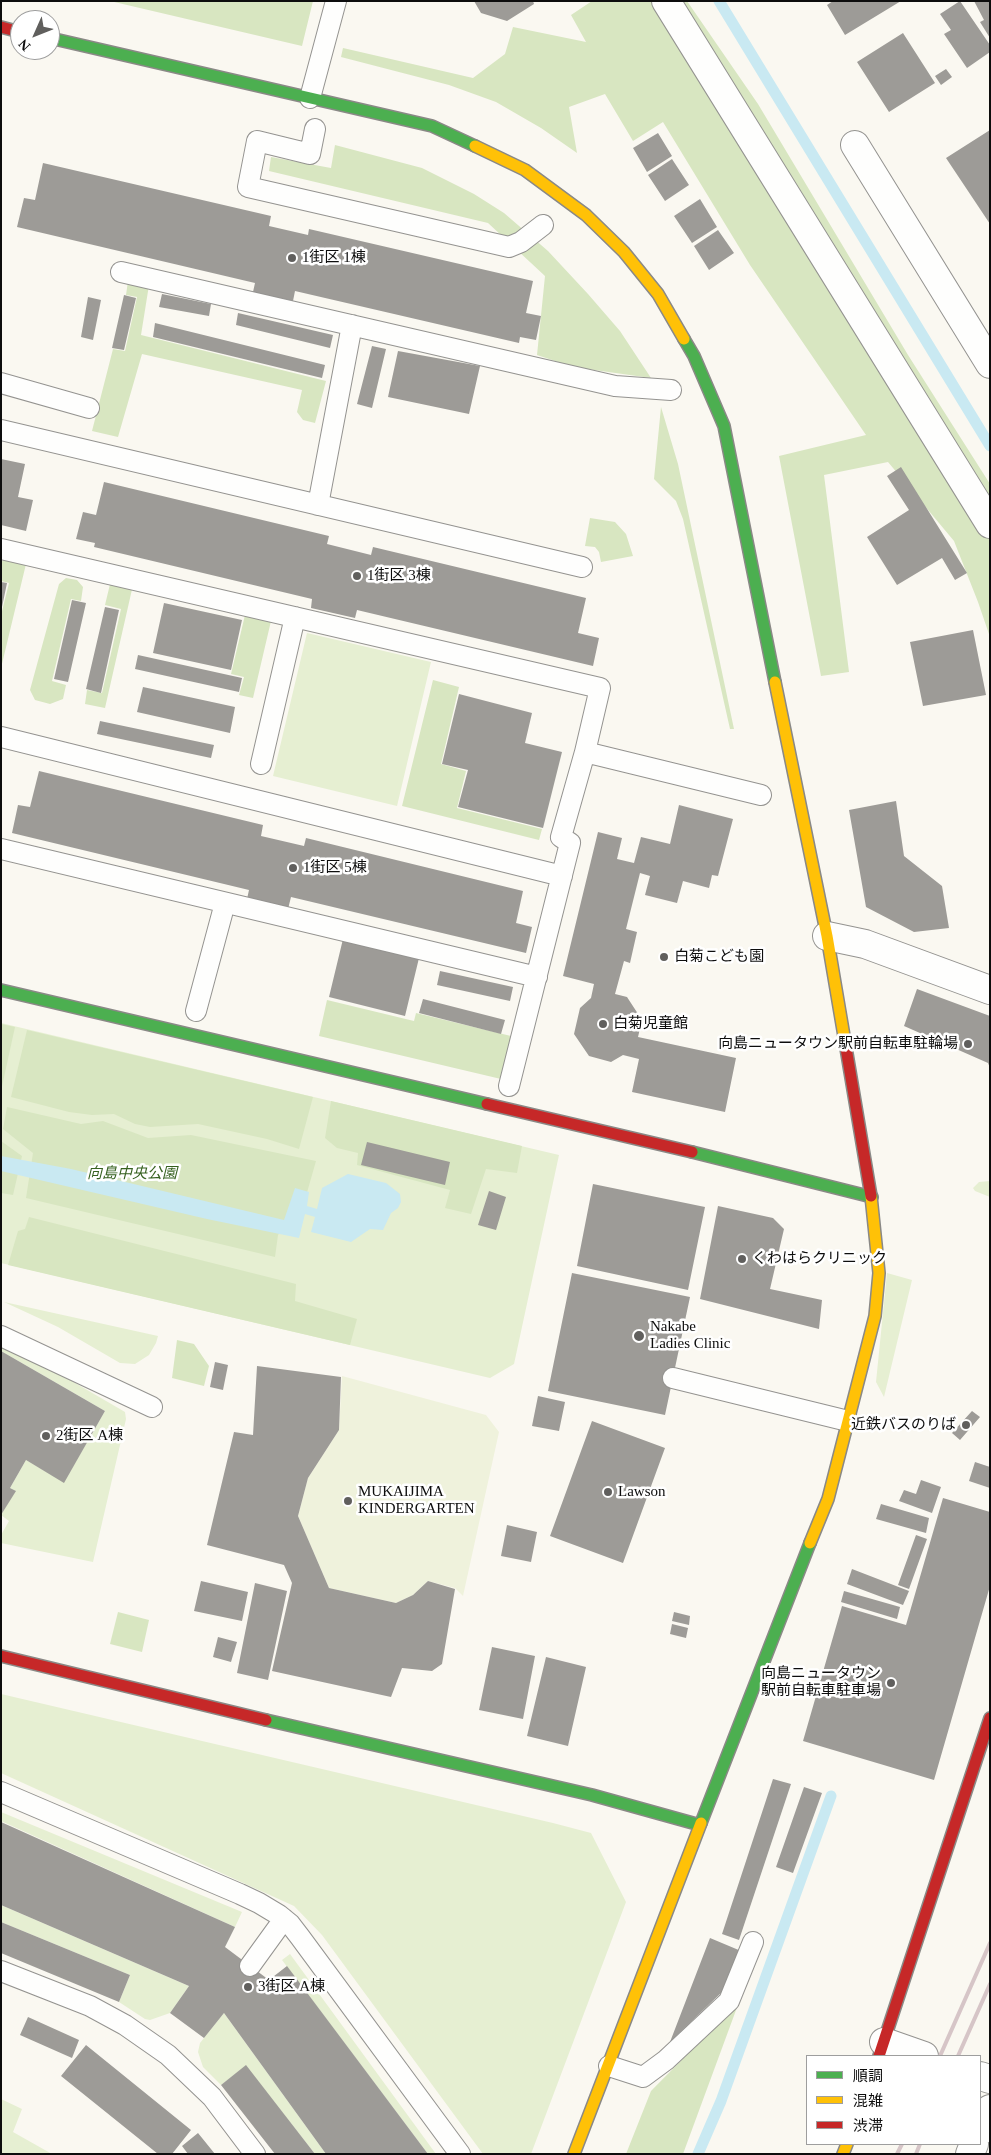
<!DOCTYPE html>
<meta charset="utf-8">
<style>
body{margin:0}
#map{position:relative;width:991px;height:2155px;overflow:hidden;background:#faf8f1;font-family:"Times New Roman","Noto Sans JP",serif}
canvas{display:block}
.frame{position:absolute;inset:0;border:2px solid #0d0d0d;pointer-events:none}
.legend{position:absolute;left:806px;top:2055px;width:175px;height:90px;box-sizing:border-box;background:#fff;border:1px solid #9e9e9e;margin:0;padding:6px 9px;list-style:none;font-size:15px;color:#0d0d0d}
.legend li{display:flex;align-items:center;gap:10px;height:25px}
.legend b{width:25px;border:1px solid #9e9e9e}
.north{position:absolute;left:10px;top:10px;width:50px;height:50px;box-sizing:border-box;background:#fff;border:1px solid #9e9e9e;border-radius:50%;rotate:226deg;font-size:14px;font-weight:700;line-height:20px;text-align:center;color:#0d0d0d}
.north::after{content:'';display:block;margin:auto;width:18px;height:22px;background:#605f5d;clip-path:polygon(50% 0,100% 100%,50% 72%,0 100%)}
</style>
<div id="map">
<canvas width="991" height="2155"></canvas>
<div class="frame"></div>
<ul class="legend">
<li><b style="height:6px;background:#4caf50"></b>順調</li>
<li><b style="height:6px;background:#ffc107"></b>混雑</li>
<li><b style="height:6px;background:#c62828"></b>渋滞</li>
</ul>
<div class="north">N</div>
</div>
<script>
const context = document.querySelector('canvas').getContext('2d');
context.lineJoin = 'round';
function paint(path, color) {
  context.fillStyle = color;
  context.fill(path, 'evenodd');
}
function poly(rows) {
  const path = new Path2D();
  for (const r of rows) {
    path.moveTo(r[0], r[1]);
    for (let i = 2; i < r.length; i += 2) path.lineTo(r[i], r[i + 1]);
  }
  return path;
}
function stroke(path, color, width, dash) {
  context.strokeStyle = color;
  context.lineWidth = width;
  context.lineCap = dash ? 'butt' : 'round';
  context.setLineDash(dash || []);
  context.stroke(path);
}
function label(font, color, halo, rows, align = 'center') {
  context.font = font + ' "Times New Roman","Noto Sans JP",serif';
  context.lineWidth = 5;
  context.setLineDash([]);
  context.textBaseline = 'middle';
  context.strokeStyle = halo;
  context.fillStyle = color;
  for (const [text, x, y, turn = 0] of rows) {
    context.save();
    context.translate(x, y);
    context.rotate((+turn || 0) * Math.PI / 180);
    context.textAlign = isNaN(turn) ? turn : align;
    if (halo) context.strokeText(text, 0, 0);
    context.fillText(text, 0, 0);
    context.restore();
  }
}
paint(poly([
 [307,633,431,662,397,806,273,776],
 [1,1023,559,1155,514,1364,490,1378,1,1263],
 [990,1181,990,1197,975,1191,973,1188,979,1182],
 [887,1273,912,1280,884,1397,876,1382],
 [4,1302,158,1336,156,1343,149,1355,135,1364,120,1363,58,1327],
 [1,1343,15,1348,125,1412,126,1419,93,1562,1,1543,1,1535,9,1521,1,1515,15,1491,10,1488,26,1460,64,1482,105,1411,1,1351],
 [1,1694,553,1823,591,1833,626,1902,531,2154,483,2154,322,1935,294,1906,1,1773],
 [1,1812,242,1912,235,1927,1,1821],
 [1,1905,189,1986,170,2013,150,2020,145,2019,119,2002,130,1975,1,1922],
 [290,1954,436,2154,428,2154,282,1960],
 [224,2013,326,2154,315,2154,246,2066,221,2085,203,2067,198,2052,200,2043],
 [1,2099,22,2109,13,2132,52,2154,1,2154]
]), '#e6efd2');
paint(poly([
 [110,1,313,1,302,46],
 [592,1,687,1,758,104,908,355,990,484,990,637,978,602,954,541,888,462,824,475,849,672,821,676,779,456,866,435,750,265,663,122,633,141,605,94,569,107,577,153,541,128,496,102,449,85,341,57,343,48,473,78,505,54,513,27,586,42,571,15],
 [335,145,422,168,474,194,504,213,548,251,588,294,620,331,651,378,573,367,537,355,545,276,488,223,269,171,271,157,331,168],
 [128,281,149,285,141,335,326,381,315,423,303,420,297,412,302,390,142,354,118,437,92,431,113,349,125,351,137,297,126,295],
 [661,407,678,464,734,729,730,729,683,519,676,501,654,479],
 [590,518,615,522,626,534,633,556,601,562,599,552,595,547,585,546],
 [5,559,26,564,1,668,1,615,9,583,1,581,1,562],
 [66,578,77,580,83,587,81,601,71,599,52,681,66,685,63,699,50,704,35,700,30,690,59,584],
 [111,580,133,585,105,708,85,704,87,690,102,693,121,609,105,605],
 [245,615,271,621,253,698,239,695,244,677,231,674],
 [433,680,459,687,441,764,466,771,457,808,542,829,539,840,402,806],
 [327,1000,414,1021,416,1013,511,1036,501,1079,319,1036],
 [1,1024,15,1027,1,1091],
 [27,1030,313,1097,299,1149,267,1139,198,1124,150,1127,135,1124,114,1114,92,1115,69,1112,11,1097],
 [331,1101,522,1146,517,1173,486,1169,471,1214,445,1208,450,1190,357,1165,358,1153,337,1148,325,1138],
 [7,1107,81,1124,103,1121,148,1138,191,1135,316,1161,306,1196,278,1235,275,1257,26,1198,33,1153,3,1129],
 [1,1141,22,1156,13,1195,1,1193],
 [29,1217,296,1284,295,1301,357,1319,350,1345,8,1265,18,1231,25,1229],
 [177,1340,194,1344,209,1366,204,1386,172,1378],
 [118,1612,149,1620,142,1652,110,1644],
 [739,2002,683,2154,626,2154,651,2091]
]), '#d8e6c1');
paint(poly([
 [342,1376,486,1415,499,1432,463,1596,455,1588,428,1581,413,1595,396,1603,329,1588,298,1516,308,1478,339,1430]
]), '#eff2dc');
paint(poly([
 [1,1156,71,1169,284,1220,295,1188,309,1192,307,1206,317,1209,322,1188,348,1174,386,1183,400,1194,401,1202,398,1208,391,1213,383,1230,370,1229,351,1242,311,1232,315,1217,305,1214,299,1238,207,1219,1,1171]
]), '#c9e9f2');
stroke(poly([
 [719,1,990,446],
 [698,2154,721,2101,831,1796]
]), '#c9e9f2', 11);
paint(poly([
 [474,1,533,1,534,4,507,21,481,13],
 [833,1,901,1,845,35,827,5],
 [960,1,990,45,990,52,967,68,944,34,951,30,940,14],
 [974,1,990,1,990,38,980,22,984,20],
 [903,33,935,83,889,112,857,62],
 [946,69,952,77,941,85,935,76],
 [990,130,990,224,946,158],
 [658,133,672,156,647,172,633,148],
 [672,159,689,185,665,201,648,175],
 [43,163,271,216,269,226,308,235,309,229,533,281,526,313,541,316,536,340,520,337,519,343,295,291,293,301,253,292,255,283,17,227,24,198,35,200],
 [700,199,717,227,692,243,674,216],
 [718,230,734,253,709,270,694,246],
 [162,294,211,304,209,316,159,307],
 [124,295,136,298,124,350,112,348],
 [88,297,101,300,93,340,81,337],
 [238,313,333,335,330,348,236,325],
 [155,323,325,365,322,378,153,337],
 [372,346,386,349,372,408,357,404],
 [398,351,480,366,469,414,388,397],
 [1,459,25,464,18,497,33,500,26,531,1,525],
 [901,467,967,573,955,580,942,558,897,585,867,537,909,510,887,476],
 [104,482,329,536,327,544,371,555,373,547,586,598,578,633,599,638,593,666,357,610,355,618,311,608,312,599,94,547,95,543,76,539,83,512,96,515],
 [1,582,7,583,2,607,1,607],
 [72,600,86,603,68,682,54,679],
 [164,603,242,620,231,670,153,653],
 [105,607,119,610,101,693,86,689],
 [973,630,986,695,923,706,910,642],
 [138,655,242,678,239,692,135,669],
 [143,687,235,707,230,733,137,712],
 [459,694,532,713,525,743,562,752,543,828,458,807,468,770,442,764],
 [100,721,214,745,211,758,97,734],
 [39,771,263,825,261,836,304,846,306,838,523,891,516,923,532,927,526,953,291,897,288,909,247,899,249,890,12,833,18,805,30,807],
 [896,801,904,856,942,886,949,928,914,932,866,907,849,810],
 [679,805,733,819,718,876,712,875,709,888,683,881,677,903,645,895,650,876,640,873,626,929,637,932,630,963,624,961,615,994,627,997,642,1020,638,1037,736,1058,725,1112,632,1092,639,1059,623,1055,611,1062,589,1056,574,1034,580,1008,591,998,594,984,563,976,598,832,622,838,617,859,634,863,641,837,670,844],
 [343,939,419,958,405,1016,329,997],
 [440,971,513,987,510,1001,437,985],
 [917,989,990,1016,990,1068,988,1063,904,1026],
 [423,999,505,1020,501,1034,419,1013],
 [367,1142,450,1162,445,1185,361,1165],
 [593,1184,705,1207,688,1290,577,1266],
 [489,1191,506,1197,496,1230,478,1225],
 [718,1206,773,1218,784,1229,770,1289,822,1300,819,1329,700,1299],
 [572,1273,690,1297,665,1415,548,1391],
 [1,1351,105,1411,64,1483,26,1460,10,1488,16,1491,1,1515],
 [215,1362,228,1365,223,1390,210,1387],
 [257,1366,341,1377,339,1430,308,1478,298,1516,329,1588,396,1603,413,1595,428,1581,455,1589,442,1664,432,1671,402,1668,391,1697,272,1671,292,1583,284,1565,207,1545,234,1432,253,1435],
 [538,1396,565,1402,559,1431,532,1426],
 [972,1411,980,1417,960,1440,952,1433],
 [592,1421,665,1448,623,1563,550,1536],
 [975,1462,990,1467,990,1488,969,1481],
 [921,1480,941,1487,932,1513,899,1501,904,1490,916,1494],
 [943,1498,990,1512,990,1586,934,1780,803,1741,842,1606,906,1625],
 [881,1504,929,1518,926,1533,876,1519],
 [507,1525,537,1532,531,1562,501,1556],
 [916,1535,927,1539,909,1589,898,1585],
 [852,1569,909,1591,903,1605,847,1584],
 [201,1581,248,1592,242,1621,194,1611],
 [255,1583,287,1591,268,1680,237,1673],
 [844,1591,900,1607,897,1619,841,1602],
 [674,1612,690,1616,689,1625,672,1621],
 [672,1624,688,1628,686,1638,670,1634],
 [218,1637,237,1642,231,1662,213,1657],
 [492,1647,535,1656,523,1719,479,1710],
 [546,1657,586,1667,568,1746,527,1736],
 [773,1779,791,1784,739,1940,722,1934],
 [804,1787,822,1793,793,1873,776,1867],
 [1,1822,235,1927,225,1947,269,1980,287,1966,428,2154,326,2154,224,2013,204,2038,170,2013,189,1986,1,1905],
 [1,1922,130,1975,119,2002,1,1953],
 [710,1938,741,1951,723,1991,670,2042],
 [28,2017,79,2040,72,2058,20,2035],
 [86,2045,191,2130,172,2154,158,2154,61,2076],
 [246,2065,315,2154,275,2154,221,2085],
 [198,2133,215,2154,188,2154,182,2146]
]), '#9d9b97');
const lane = poly([
 [310,98,336,1],
 [315,129,310,154,257,141,248,187,509,247,521,242,543,225],
 [121,272,615,386,671,390],
 [1,383,89,408],
 [1,430,582,567],
 [318,505,352,325],
 [1,549,600,688,585,752,761,795],
 [1,737,562,876],
 [261,764,295,617],
 [1,849,537,977],
 [196,1011,225,903],
 [509,1086,570,843,561,837,585,752],
 [1,1336,152,1407],
 [673,1378,848,1421],
 [1,1792,240,1894,259,1903,279,1915,290,1924,300,1937,460,2154],
 [250,1966,284,1919],
 [1,1971,90,2006,125,2025,168,2055,212,2097,255,2154],
 [609,2066,643,2077,666,2060,729,2001,753,1942]
]);
const street = poly([
 [666,1,990,524],
 [855,145,990,364],
 [827,936,865,944,990,990],
 [884,2042,924,2056],
 [980,2076,990,2079],
 [980,2131,990,2109],
 [970,2154,974,2144]
]);
const fast = poly([
 [50,38,432,126,475,146],
 [684,339,694,356,724,426,775,682],
 [1,990,487,1104],
 [692,1152,872,1197],
 [266,1720,592,1795,700,1825],
 [701,1823,810,1543]
]);
const slow = poly([
 [475,146,525,170,586,215,624,252,658,294,684,339],
 [775,682,827,936,845,1042],
 [810,1543,828,1499,875,1316,879,1273,871,1196],
 [574,2154,701,1823],
 [843,2154,847,2144]
]);
const jam = poly([
 [1,27,20,32],
 [845,1042,871,1196],
 [487,1104,692,1152],
 [1,1656,266,1720],
 [879,2056,990,1718]
]);
stroke(lane, '#949390', 22);
stroke(street, '#949390', 30);
stroke(fast, '#8a8986', 14);
stroke(slow, '#8a8986', 14);
stroke(jam, '#8a8986', 14);
stroke(lane, '#fefefd', 20);
stroke(street, '#fefefd', 28);
stroke(fast, '#4caf50', 11);
stroke(slow, '#ffc107', 11);
stroke(jam, '#c62828', 11);
stroke(poly([
 [940,2056,990,1943],
 [958,2056,990,1984],
 [897,2154,902,2144],
 [916,2154,920,2144]
]), '#d6c5c7', 4);
for (const [x, y, r, color] of [
 [292,258,5,"#605f5d"],
 [357,576,5,"#605f5d"],
 [293,868,5,"#605f5d"],
 [664,957,5,"#605f5d"],
 [603,1024,5,"#605f5d"],
 [968,1044,5,"#605f5d"],
 [742,1259,5,"#605f5d"],
 [639,1336,6,"#605f5d"],
 [966,1425,5,"#605f5d"],
 [46,1436,5,"#605f5d"],
 [608,1492,5,"#605f5d"],
 [348,1501,5,"#605f5d"],
 [891,1683,5,"#605f5d"],
 [248,1987,5,"#605f5d"]
]) {
  const dot = new Path2D();
  dot.arc(x, y, r, 0, 2 * Math.PI);
  context.fillStyle = color;
  context.fill(dot);
  stroke(dot, '#fff', 2);
}
label('15px', '#0d0d0d', '#fff', [
 ["1街区 1棟",302,258],
 ["1街区 3棟",367,576],
 ["1街区 5棟",303,868],
 ["白菊こども園",674,957],
 ["白菊児童館",613,1024],
 ["向島ニュータウン駅前自転車駐輪場",958,1044,"right"],
 ["くわはらクリニック",752,1259],
 ["Nakabe",650,1327],
 ["Ladies Clinic",650,1344],
 ["近鉄バスのりば",956,1425,"right"],
 ["2街区 A棟",56,1436],
 ["MUKAIJIMA",358,1492],
 ["KINDERGARTEN",358,1509],
 ["Lawson",618,1492],
 ["向島ニュータウン",881,1674,"right"],
 ["駅前自転車駐車場",881,1691,"right"],
 ["3街区 A棟",258,1987]
], 'left');
label('italic 15px', '#366120', '#fff', [
 ["向島中央公園",132,1174]
]);
</script>
